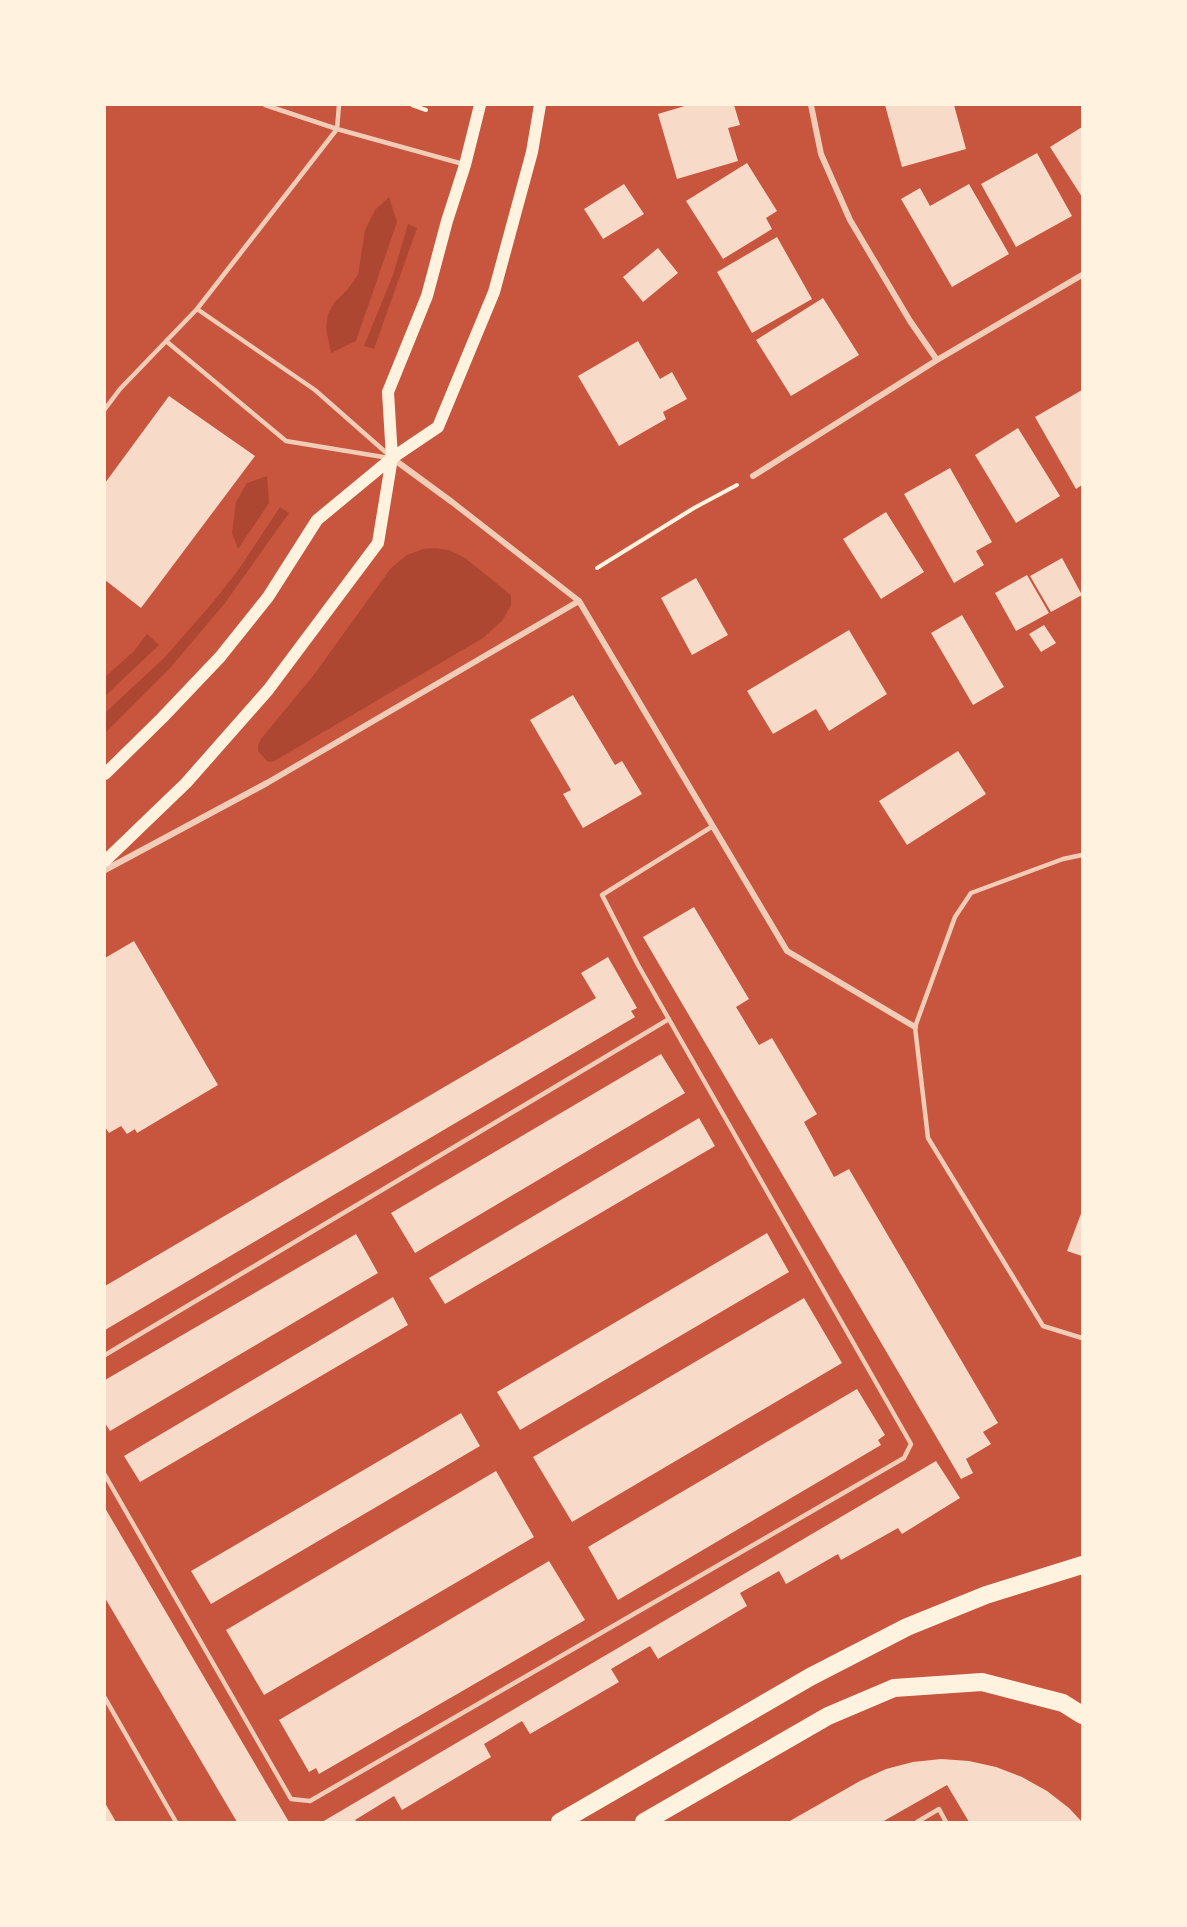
<!DOCTYPE html>
<style>
body{margin:0}
#map{position:relative;width:1187px;height:1927px;overflow:hidden;background:#c8553d;font-family:Commissioner,sans-serif}
canvas{display:block}
.frame{position:absolute;inset:0;border:106px solid #fff3e0;pointer-events:none}
</style>
<div id="map">
<canvas width="1187" height="1927"></canvas>
<div class="frame"></div>
</div>
<script>
const context = document.querySelector('canvas').getContext('2d');
context.lineJoin = 'round';
function paint(path, color) {
  context.fillStyle = color;
  context.fill(path, 'evenodd');
}
function poly(rows) {
  const path = new Path2D();
  for (const r of rows) {
    path.moveTo(r[0], r[1]);
    for (let i = 2; i < r.length; i += 2) path.lineTo(r[i], r[i + 1]);
  }
  return path;
}
function stroke(path, color, width, dash) {
  context.strokeStyle = color;
  context.lineWidth = width;
  context.lineCap = dash ? 'butt' : 'round';
  context.setLineDash(dash || []);
  context.stroke(path);
}
paint(poly([
 [389,197,397,222,356,341,331,353,326,328,328,314,334,303,347,290,358,275,365,230,375,210],
 [408,224,417,228,374,349,364,346,393,275],
 [267,476,269,503,238,549,232,533,236,502,247,483],
 [280,507,289,513,225,603,171,667,105,733,105,713,165,657,214,601,239,569],
 [435,548,449,550,465,558,511,595,511,605,502,621,483,638,276,760,272,762,267,761,258,751,258,745,261,739,313,676,391,568,407,555,423,549],
 [147,634,159,645,105,696,105,677,134,651]
]), '#ae4732');
paint(poly([
 [688,105,734,105,740,125,728,128,738,161,677,179,658,114],
 [885,105,954,105,966,149,902,167],
 [1082,127,1082,197,1050,147],
 [1037,153,1072,216,1016,247,981,184],
 [747,163,777,211,766,218,772,229,723,259,686,201],
 [624,184,644,214,603,239,584,209],
 [969,184,1009,254,952,287,901,199,920,188,930,206],
 [777,237,812,299,752,333,717,272],
 [658,248,678,273,643,302,623,277],
 [823,298,859,355,791,396,756,340],
 [638,341,660,379,672,372,687,399,663,412,666,419,619,446,578,376],
 [1082,390,1082,485,1076,489,1035,417],
 [169,396,255,456,141,608,105,580,105,483],
 [1018,428,1060,496,1016,523,975,455],
 [950,468,992,542,976,551,984,565,954,583,904,494],
 [886,512,924,572,881,599,843,539],
 [1062,558,1082,595,1051,612,1030,576],
 [1027,575,1049,613,1016,631,995,593],
 [696,578,728,635,692,655,661,598],
 [962,615,1004,687,973,705,931,633],
 [1044,625,1056,643,1041,652,1029,634],
 [849,630,887,694,829,731,816,709,773,734,747,691],
 [573,695,615,765,622,761,642,794,583,828,563,794,571,790,530,720],
 [958,751,986,794,907,845,879,801],
 [694,907,749,999,736,1007,759,1045,772,1038,817,1114,804,1122,834,1177,849,1169,998,1423,983,1432,991,1444,966,1459,973,1473,961,1479,643,937],
 [134,941,218,1085,137,1133,135,1129,127,1134,121,1126,109,1133,105,1127,105,958],
 [608,957,637,1008,631,1011,635,1017,105,1330,105,1286,596,998,581,973],
 [661,1054,685,1093,415,1253,391,1213],
 [699,1118,715,1146,445,1304,429,1278],
 [1082,1211,1082,1256,1067,1251],
 [767,1233,789,1272,520,1430,497,1392],
 [356,1234,378,1273,110,1431,105,1423,105,1380],
 [393,1297,408,1325,140,1482,124,1456],
 [804,1298,842,1363,572,1522,533,1457],
 [857,1389,885,1435,878,1440,881,1445,618,1600,588,1547],
 [461,1413,480,1446,211,1604,191,1571],
 [936,1461,960,1498,902,1534,898,1528,841,1560,838,1554,786,1584,779,1571,740,1593,747,1606,658,1659,650,1646,611,1669,619,1682,530,1734,522,1721,484,1744,491,1757,402,1810,394,1796,355,1820,357,1822,322,1822],
 [496,1471,534,1537,264,1695,226,1630],
 [105,1508,289,1822,237,1822,105,1598],
 [549,1561,585,1620,319,1774,316,1768,309,1772,279,1720],
 [941,1759,969,1761,996,1767,1022,1777,1047,1791,1069,1808,1082,1822,969,1822,947,1785,882,1822,788,1822,860,1781,886,1769,913,1762],
 [105,1803,116,1822,105,1822]
]), '#f7dbc8');
stroke(poly([
 [412,105,426,110],
 [597,568,694,508,737,485]
]), '#fff3e0', 4);
stroke(poly([
 [339,105,337,129,463,164],
 [197,309,315,390,390,456],
 [166,341,286,441,389,458],
 [105,409,120,389,197,309,337,129,265,105],
 [1082,855,1063,859,971,893,955,917,915,1027,928,1138,1043,1326,1082,1338],
 [105,1355,669,1019],
 [105,1475,291,1799,310,1801,904,1458,911,1444,638,965,602,895,713,826],
 [105,1698,176,1822],
 [917,1822,939,1809,946,1822]
]), '#f1ccb7', 4.5);
stroke(poly([
 [811,105,821,154,850,220,910,321,937,360],
 [392,458,452,502,579,601,787,951,915,1027],
 [753,476,937,360,1082,275],
 [105,870,267,783,579,601]
]), '#f1ccb7', 6);
stroke(poly([
 [105,774,162,718,220,657,268,597,317,520,392,458,438,427,494,292,532,152,540,105],
 [105,861,186,783,268,690,378,543,392,458,388,392,427,296,447,221,465,165,480,105]
]), '#fff3e0', 12);
stroke(poly([
 [560,1822,810,1677,907,1627,986,1595,1082,1565],
 [644,1822,828,1716,894,1688,982,1682,1063,1703,1082,1715]
]), '#fff3e0', 18);
</script>
